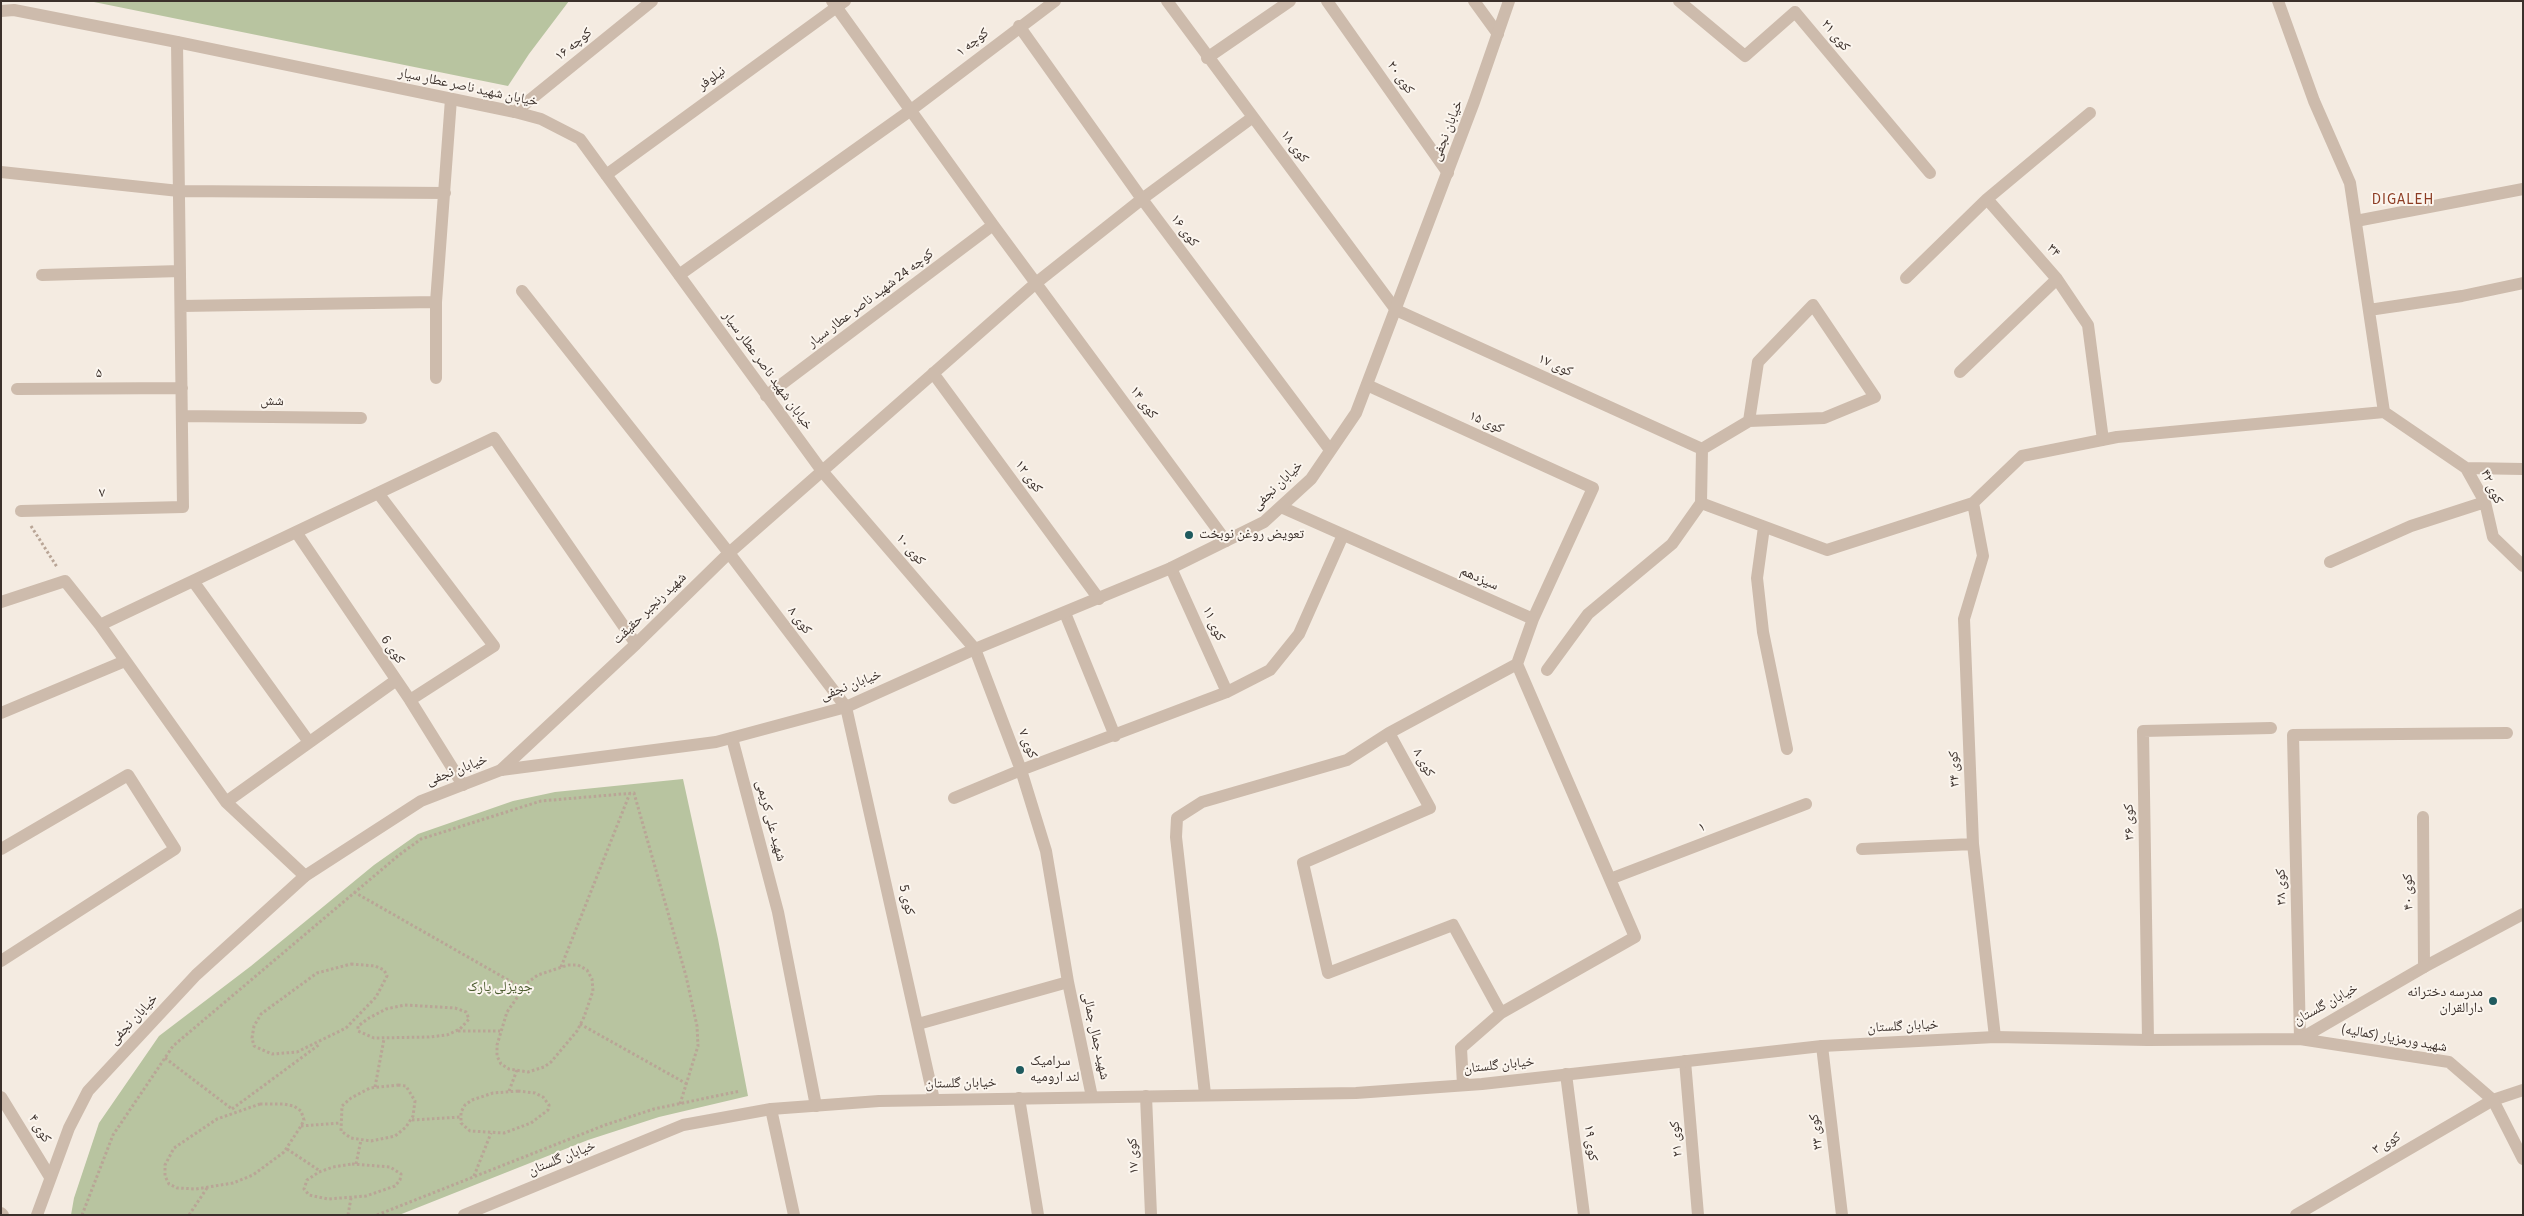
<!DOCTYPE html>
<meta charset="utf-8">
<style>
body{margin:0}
#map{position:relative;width:2524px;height:1216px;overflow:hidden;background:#f4ebe1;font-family:"Source Sans 3",sans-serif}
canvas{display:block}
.frame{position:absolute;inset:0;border:2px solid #3b302b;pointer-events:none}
</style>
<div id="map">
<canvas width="2524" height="1216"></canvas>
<div class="frame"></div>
</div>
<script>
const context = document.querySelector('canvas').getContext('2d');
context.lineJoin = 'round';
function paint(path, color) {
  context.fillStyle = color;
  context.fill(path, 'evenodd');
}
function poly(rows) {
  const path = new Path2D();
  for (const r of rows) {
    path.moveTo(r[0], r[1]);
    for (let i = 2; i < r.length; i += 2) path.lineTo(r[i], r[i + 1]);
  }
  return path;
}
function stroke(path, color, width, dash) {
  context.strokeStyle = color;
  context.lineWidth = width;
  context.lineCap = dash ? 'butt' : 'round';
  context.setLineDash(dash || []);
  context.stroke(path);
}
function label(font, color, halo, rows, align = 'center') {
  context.font = font + ' "Source Sans 3","Noto Naskh Arabic",sans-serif';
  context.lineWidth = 4;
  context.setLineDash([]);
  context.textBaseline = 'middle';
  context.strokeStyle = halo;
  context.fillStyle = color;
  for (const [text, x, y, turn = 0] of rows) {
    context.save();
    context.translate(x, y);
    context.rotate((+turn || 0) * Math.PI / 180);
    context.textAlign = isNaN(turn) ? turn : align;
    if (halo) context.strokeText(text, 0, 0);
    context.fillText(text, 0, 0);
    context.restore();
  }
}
paint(poly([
 [89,1,569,1,529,54,508,86],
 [683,779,718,939,748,1096,659,1117,588,1140,399,1215,71,1215,74,1198,99,1123,159,1036,251,966,374,865,418,834,513,801,555,792]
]), '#b8c4a0');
stroke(poly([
 [31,526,57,567],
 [354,892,524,989],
 [351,964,375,966,384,970,387,976,376,997,346,1028,297,1052,272,1054,254,1046,252,1038,254,1026,261,1014,317,973,351,964],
 [568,965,578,965,587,970,592,979,593,991,584,1017,577,1031,551,1062,544,1067,528,1072,509,1069,501,1064,497,1056,497,1045,507,1012,528,982,538,975,568,965],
 [561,967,630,793],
 [405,1005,455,1008,466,1012,469,1019,460,1029,447,1035,429,1037,374,1038,358,1031,358,1026,369,1018,386,1009,405,1005],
 [580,1024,687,1084],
 [458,1031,500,1031],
 [165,1058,232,1109],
 [398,1085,406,1086,415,1101,413,1116,406,1127,395,1136,371,1141,351,1138,341,1131,342,1106,351,1098,370,1088,398,1085],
 [375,1087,384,1039],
 [509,1091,517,1070],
 [518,1091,535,1093,543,1097,549,1105,548,1110,531,1123,504,1133,470,1131,461,1123,461,1112,465,1105,472,1100,493,1093,518,1091],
 [260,1104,284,1104,294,1106,301,1111,304,1120,301,1126,284,1152,253,1175,233,1183,196,1189,177,1188,169,1184,165,1176,165,1165,174,1148,217,1119,260,1104],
 [232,1109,320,1044],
 [412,1120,461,1117],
 [301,1126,340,1123],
 [287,1149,320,1171],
 [352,1164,390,1167,401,1174,400,1180,395,1186,366,1196,328,1199,309,1195,304,1189,307,1180,319,1172,333,1167,352,1164],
 [356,1164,361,1140],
 [474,1176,491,1133],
 [82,1215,113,1135,173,1046,399,855,421,839,541,801,634,793,686,976,697,1026,698,1046,680,1104],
 [189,1215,207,1188],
 [348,1215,351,1198],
 [377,1215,605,1125,654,1109,740,1091]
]), '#b9a596', 3, [2.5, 2.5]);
stroke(poly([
 [832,1,993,225,1226,541],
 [1167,1,1396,310,1702,449],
 [1327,1,1448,173],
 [1474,1,1498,34],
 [1679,1,1745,56,1795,12,1930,173],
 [2278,1,2314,101,2350,183,2384,412],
 [1019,26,1142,199,1330,450],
 [1207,58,1290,1],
 [515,112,541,119,580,139,822,471,975,649,1021,770,1046,851,1068,982,1092,1097],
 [515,112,652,1],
 [1,172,179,191,445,193],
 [606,175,845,1],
 [1987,199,2090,113],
 [2356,221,2523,189],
 [42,275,180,271],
 [679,275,911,110,1055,1],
 [1906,278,1987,199,2057,279,2088,325,2103,440],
 [522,291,729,553,846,707,934,1100],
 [181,306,436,302],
 [2369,310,2462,296,2523,283],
 [1960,372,2057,279],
 [933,373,1099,599],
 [436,378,436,302,451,99],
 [17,389,182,388],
 [766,396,993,225],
 [182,416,361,418],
 [1702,449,1749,421,1824,418,1875,397,1813,305,1758,362,1749,421],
 [2466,468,2523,469],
 [378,493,494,646,410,700],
 [1701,503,1702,449],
 [1973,503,1983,556,1964,619,1973,844,1995,1037],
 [1281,507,1533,619,1593,488,1367,385],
 [21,511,183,507,177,42],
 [1764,527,1757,578,1763,632,1787,749],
 [296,532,410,700,463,785],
 [2330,562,2411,526,2485,502],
 [1171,568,1227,692],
 [193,581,309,742],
 [1,602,65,581,100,625,226,802,305,876],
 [1065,613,1115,736],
 [100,625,494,438,636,644],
 [1547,670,1588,614,1672,544,1701,503,1827,550,1973,503,2022,456,2117,437,2384,412,2466,468,2485,502,2493,537,2523,566],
 [1,713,125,661],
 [1389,733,1430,808,1303,863,1328,973,1453,925,1501,1013,1635,937,1517,664,1533,619],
 [732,738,778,912,816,1106],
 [501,770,636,644,729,553,1036,283,1142,199,1253,117],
 [954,798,1021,770,1227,692,1270,670,1299,634,1343,535],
 [226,802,395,681],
 [2423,817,2424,967],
 [1,849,128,775,175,849,1,961],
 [1862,849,1973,844],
 [1610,879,1806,804],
 [918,1024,1068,982],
 [2300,1039,2293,735,2507,733],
 [2148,1040,2143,731,2271,728],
 [1822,1046,1842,1215],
 [1685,1061,1698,1215],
 [1566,1074,1584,1215],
 [1463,1085,1461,1048,1501,1013],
 [1205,1094,1176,837,1177,818,1202,802,1347,760,1389,733,1517,664],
 [1146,1096,1151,1215],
 [1,1097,50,1177],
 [1019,1098,1038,1215],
 [771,1109,794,1215],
 [1,1213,3,1215],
 [2296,1215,2493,1100,2523,1090]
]), '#cdbbac', 12);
stroke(poly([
 [1,11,14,10,177,42,515,112],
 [2300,1039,2424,967,2523,914],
 [37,1215,69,1128,88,1091,196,975,305,876,421,801,501,770,716,742,846,707,975,649,1171,568,1264,522,1311,479,1356,413,1474,102,1509,1],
 [464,1215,683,1125,771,1109,879,1101,1356,1093,1482,1084,1822,1046,1995,1037,2148,1040,2300,1039,2449,1062,2493,1100,2523,1159]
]), '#cdbbac', 12);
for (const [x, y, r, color] of [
 [1189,535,5,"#1f5a5e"],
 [2493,1001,5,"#1f5a5e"],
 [1020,1070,5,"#1f5a5e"]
]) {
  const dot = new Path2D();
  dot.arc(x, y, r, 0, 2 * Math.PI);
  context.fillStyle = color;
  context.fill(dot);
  stroke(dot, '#fbf5ee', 2);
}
label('14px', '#3b302b', '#fbf5ee', [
 ["کوی ۲۱",1835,36,50],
 ["کوچه ۱",973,43,-38],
 ["کوچه ۱۶",574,45,-39],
 ["کوی ۲۰",1400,78,55],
 ["نیلوفر",712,79,-36],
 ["خیابان شهید ناصر عطار سیار",468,88,12],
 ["خیابان نجفی",1448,131,-69],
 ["کوی ۱۸",1294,147,53],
 ["کوی ۱۶",1184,231,53],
 ["۳۴",2053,251,48],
 ["کوچه 24 شهید ناصر عطار سیار",871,299,-37],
 ["کوی ۱۷",1555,366,24],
 ["خیابان شهید ناصر عطار سیار",767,371,54],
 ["۵",99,374],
 ["شش",272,402,1],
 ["کوی ۱۴",1143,403,54],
 ["کوی ۱۵",1486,423,24],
 ["کوی ۱۲",1028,477,54],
 ["خیابان نجفی",1278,486,-44],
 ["کوی ۴۲",2491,487,66],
 ["۷",102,494,-1],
 ["کوی ۱۰",910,550,49],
 ["سیزدهم",1479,579,24],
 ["شهید رنجبر حقیقت",650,609,-44],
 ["کوی ۸",799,621,53],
 ["کوی ۱۱",1213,624,66],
 ["کوی 6",392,650,56],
 ["خیابان نجفی",851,686,-21],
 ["کوی ۷",1027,744,69],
 ["کوی ۸",1423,763,62],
 ["کوی ۳۴",1955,769,-92],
 ["خیابان نجفی",457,771,-21],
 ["شهید علی کریمی",770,821,75],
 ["کوی ۳۶",2130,822,-91],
 ["۱",1702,828,-21],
 ["کوی ۳۸",2282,887,-91],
 ["کوی ۴۰",2409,892,-91],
 ["کوی 5",906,900,77],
 ["خیابان گلستان",2326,1005,-29],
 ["خیابان نجفی",134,1020,-47],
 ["خیابان گلستان",1903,1027,-3],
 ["شهید جمال جمالی",1095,1036,78],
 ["شهید ورمزیار (کمالیه)",2394,1039,10],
 ["خیابان گلستان",1499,1066,-6],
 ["خیابان گلستان",961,1084,-1],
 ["کوی ۴",39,1129,58],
 ["کوی ۲۳",1817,1132,-97],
 ["کوی ۲۱",1677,1139,-95],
 ["کوی ۱۹",1590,1143,83],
 ["کوی ۳",2387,1144,-30],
 ["کوی ۱۷",1134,1156,-93],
 ["خیابان گلستان",562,1159,-22]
]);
label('14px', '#3b302b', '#fbf5ee', [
 ["تعویض روغن نوبخت",1199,535],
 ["مدرسه دخترانه",2483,993,"right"],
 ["دارالقران",2483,1009,"right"],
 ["سرامیک",1030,1062],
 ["لند ارومیه",1030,1078]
], 'left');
label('14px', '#4a5a2e', '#fbf5ee', [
 ["جویزلی پارک",500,988]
]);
context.letterSpacing = '1px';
label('15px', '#8c3b22', '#fbf5ee', [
 ["DIGALEH",2403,201]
]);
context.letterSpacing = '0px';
</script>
